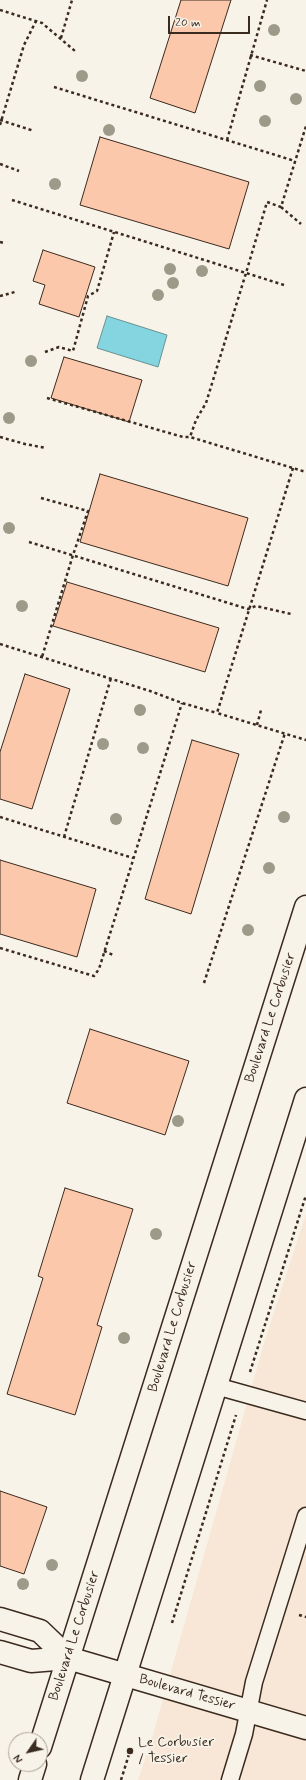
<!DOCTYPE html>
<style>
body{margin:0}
#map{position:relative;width:306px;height:1780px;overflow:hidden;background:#f7f3e8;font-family:Mynerve,sans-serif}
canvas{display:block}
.north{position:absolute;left:8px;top:1732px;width:40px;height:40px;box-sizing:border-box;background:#f7f3e8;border:1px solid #aca397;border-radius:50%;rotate:236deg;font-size:11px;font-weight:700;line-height:16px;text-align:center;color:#3b2a1e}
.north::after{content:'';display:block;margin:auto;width:14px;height:18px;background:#3b2a1e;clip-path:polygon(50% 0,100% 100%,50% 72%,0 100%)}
.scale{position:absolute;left:168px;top:16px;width:82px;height:18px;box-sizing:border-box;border:2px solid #3b2a1e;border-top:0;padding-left:5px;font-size:12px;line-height:14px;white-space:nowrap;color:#3b2a1e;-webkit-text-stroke:3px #f7f3e8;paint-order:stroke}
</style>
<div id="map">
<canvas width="306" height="1780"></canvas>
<div class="north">N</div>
<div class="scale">20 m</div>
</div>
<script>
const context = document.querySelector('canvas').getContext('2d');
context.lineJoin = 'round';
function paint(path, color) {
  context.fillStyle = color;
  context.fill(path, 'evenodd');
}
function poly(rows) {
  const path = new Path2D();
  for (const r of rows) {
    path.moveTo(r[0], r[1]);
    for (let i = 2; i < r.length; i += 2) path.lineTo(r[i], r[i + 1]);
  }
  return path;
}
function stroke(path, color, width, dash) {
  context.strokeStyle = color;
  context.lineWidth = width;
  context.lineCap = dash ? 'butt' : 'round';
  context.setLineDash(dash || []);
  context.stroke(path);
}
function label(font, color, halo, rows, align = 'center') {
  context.font = font + ' Mynerve,sans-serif';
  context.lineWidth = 3.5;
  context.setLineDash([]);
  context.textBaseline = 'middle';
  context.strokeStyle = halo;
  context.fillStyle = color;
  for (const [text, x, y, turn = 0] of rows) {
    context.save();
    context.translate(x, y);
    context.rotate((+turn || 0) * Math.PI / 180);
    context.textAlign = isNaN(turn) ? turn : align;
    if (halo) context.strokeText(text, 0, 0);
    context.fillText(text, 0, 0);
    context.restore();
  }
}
paint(poly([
 [306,1214,306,1780,138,1780,150,1745,265,1340]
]), '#f8e6d6');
const water = poly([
 [107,316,167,335,158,367,97,348,107,316]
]);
paint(water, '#85d5e1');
stroke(water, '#679193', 1);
const building = poly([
 [181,0,231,0,195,113,150,98,181,0],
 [100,137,249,182,229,249,80,205,100,137],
 [43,250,95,267,79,317,39,304,45,285,33,281,43,250],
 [64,357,142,380,129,422,51,398,64,357],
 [100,474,248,518,228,586,80,542,100,474],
 [67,582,219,628,205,672,53,626,67,582],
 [25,674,70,689,32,809,0,799,0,752,25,674],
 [192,740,239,754,191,914,145,899,192,740],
 [0,860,96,889,77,957,0,934,0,860],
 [90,1029,189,1061,165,1135,67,1103,90,1029],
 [65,1188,133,1209,97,1325,102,1327,75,1415,7,1394,43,1278,38,1276,65,1188],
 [0,1491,47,1507,24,1574,0,1566,0,1491]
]);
paint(building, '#fcc8ac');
stroke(building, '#3b2a1e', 1);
const lane = poly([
 [216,1386,306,1411],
 [230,1780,244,1734,254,1682,306,1516]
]);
const street = poly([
 [0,1619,40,1631,68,1658],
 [0,1652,31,1661,68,1658,306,1728]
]);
const secondary = poly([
 [40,1747,306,907],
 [30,1780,35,1764],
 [92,1780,306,1099]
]);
stroke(lane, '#3b2a1e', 19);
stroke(street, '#3b2a1e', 25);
stroke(secondary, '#3b2a1e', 25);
stroke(poly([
 [0,10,42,23,75,51],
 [61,38,72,0],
 [250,55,306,71],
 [54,87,295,161],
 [0,120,34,131],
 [0,125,24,45,36,21],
 [227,140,267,0],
 [0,164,19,171],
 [12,200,246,273,206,403,196,420,190,437],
 [281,207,301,224],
 [0,242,4,243],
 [284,285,246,273,267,202,281,207,306,126],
 [0,296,15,292],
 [45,352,59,347,73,351,88,296,97,291,114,232],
 [47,398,183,437,190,437,306,472],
 [0,437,25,444,46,448],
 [293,468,217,713,306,740],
 [41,498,88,511,73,555,42,657],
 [29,542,248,609,256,606,291,614],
 [0,644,150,691,182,703,217,713],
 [257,725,261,710],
 [0,817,133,858],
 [64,837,111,678],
 [0,948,94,976,99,969,182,703],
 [104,951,113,955],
 [204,983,285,733],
 [250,1372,306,1195],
 [299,1615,306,1617],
 [172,1623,236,1415],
 [121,1780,130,1751]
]), '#3b2a1e', 2.5, [3, 3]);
stroke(lane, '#f7f3e8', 16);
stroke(street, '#f7f3e8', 22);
stroke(secondary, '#f7f3e8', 22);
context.fillStyle = '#9d9a89';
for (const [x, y] of [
 [274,30],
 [82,76],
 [260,86],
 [296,99],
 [265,121],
 [109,130],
 [55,184],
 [170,269],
 [202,271],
 [173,283],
 [158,295],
 [31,361],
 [9,418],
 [9,528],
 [22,606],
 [140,710],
 [103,744],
 [143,748],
 [284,817],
 [116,819],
 [269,868],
 [248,930],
 [178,1121],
 [156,1234],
 [124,1338],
 [52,1565],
 [23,1584]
]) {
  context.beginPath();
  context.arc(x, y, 6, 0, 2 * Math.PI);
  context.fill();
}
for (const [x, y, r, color] of [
 [130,1751,4,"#3b2a1e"]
]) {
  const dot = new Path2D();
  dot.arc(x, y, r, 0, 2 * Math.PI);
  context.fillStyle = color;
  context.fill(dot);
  stroke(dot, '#f7f3e8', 1.5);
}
label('14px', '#3b2a1e', '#f7f3e8', [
 ["Boulevard Le Corbusier",271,1018,-72],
 ["Boulevard Le Corbusier",173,1327,-73],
 ["Boulevard Le Corbusier",75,1636,-72],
 ["Boulevard Tessier",187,1693,16]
]);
label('14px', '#3b2a1e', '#f7f3e8', [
 ["Le Corbusier",138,1743],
 ["/ Tessier",138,1759]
], 'left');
</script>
